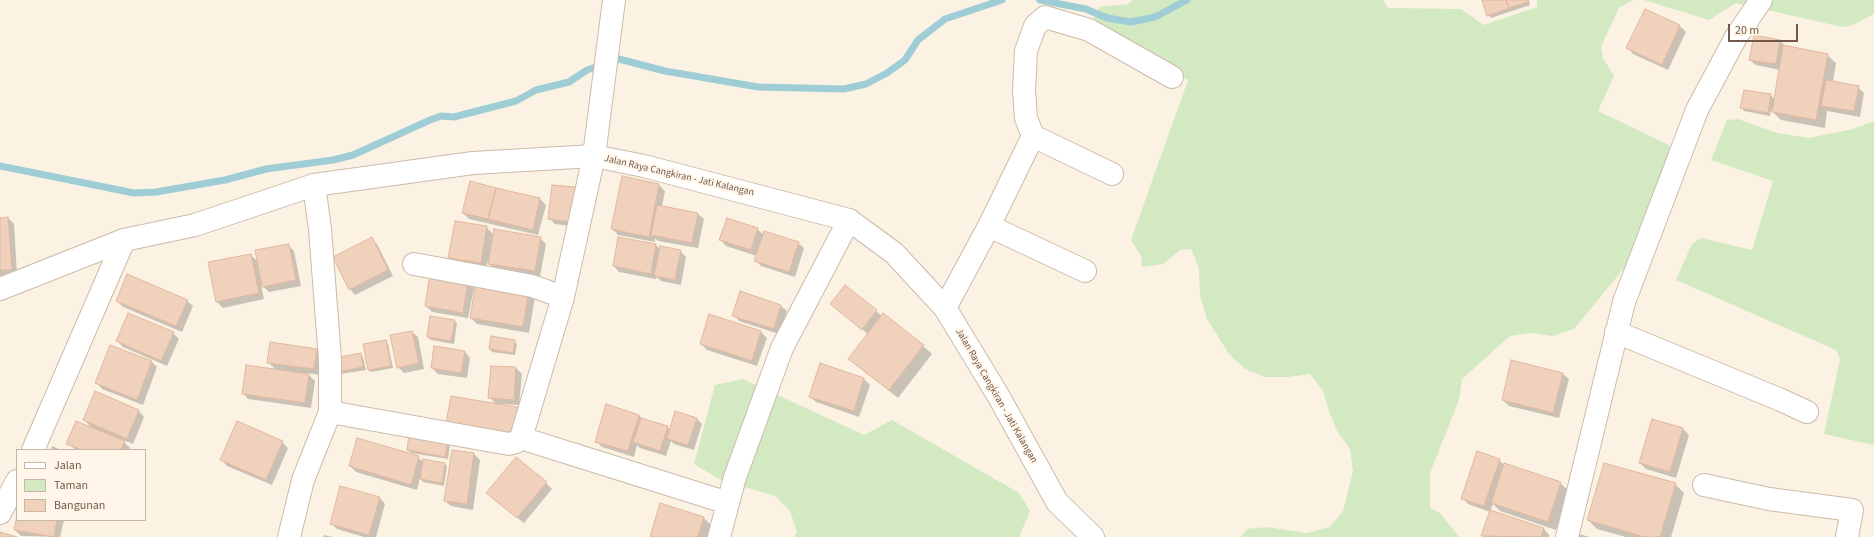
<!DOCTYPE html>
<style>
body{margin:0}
#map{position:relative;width:1874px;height:537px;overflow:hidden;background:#fcf2e4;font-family:"Source Sans 3",sans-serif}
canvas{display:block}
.legend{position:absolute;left:16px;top:449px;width:130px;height:72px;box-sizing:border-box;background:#fff6e9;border:1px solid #c7b7a9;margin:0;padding:5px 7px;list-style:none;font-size:12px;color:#73594a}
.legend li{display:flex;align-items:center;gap:8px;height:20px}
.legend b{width:20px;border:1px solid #c7b7a9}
.scale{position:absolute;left:1728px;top:24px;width:70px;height:18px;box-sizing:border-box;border:2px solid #73594a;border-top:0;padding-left:5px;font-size:12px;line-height:14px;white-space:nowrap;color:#73594a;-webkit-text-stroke:3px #fff6e9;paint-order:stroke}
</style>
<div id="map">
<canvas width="1874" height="537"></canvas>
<ul class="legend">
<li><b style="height:5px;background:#fff"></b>Jalan</li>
<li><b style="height:11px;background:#d2e9c2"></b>Taman</li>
<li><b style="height:11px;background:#f0d1bc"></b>Bangunan</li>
</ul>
<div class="scale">20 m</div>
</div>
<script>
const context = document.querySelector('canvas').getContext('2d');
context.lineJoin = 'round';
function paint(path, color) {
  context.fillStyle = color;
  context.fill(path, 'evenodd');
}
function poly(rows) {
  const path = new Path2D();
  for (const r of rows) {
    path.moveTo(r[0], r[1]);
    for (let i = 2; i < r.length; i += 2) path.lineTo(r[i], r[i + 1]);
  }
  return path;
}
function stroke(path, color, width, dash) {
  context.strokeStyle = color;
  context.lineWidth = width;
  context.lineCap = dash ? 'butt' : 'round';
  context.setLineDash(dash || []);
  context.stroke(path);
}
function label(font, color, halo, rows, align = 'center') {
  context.font = font + ' "Source Sans 3",sans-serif';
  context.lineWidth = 4;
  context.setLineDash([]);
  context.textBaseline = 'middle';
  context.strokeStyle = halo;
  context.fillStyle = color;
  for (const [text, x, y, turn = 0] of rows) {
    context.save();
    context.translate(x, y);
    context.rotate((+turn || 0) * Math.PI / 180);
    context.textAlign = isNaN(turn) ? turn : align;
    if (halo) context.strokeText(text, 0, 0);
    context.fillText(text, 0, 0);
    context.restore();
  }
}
paint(poly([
 [1133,0,1383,0,1388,8,1461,9,1484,25,1537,7,1537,0,1633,0,1619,8,1601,47,1603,58,1614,76,1598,111,1669,145,1671,155,1630,261,1574,329,1553,336,1531,333,1510,336,1462,379,1459,400,1430,473,1430,508,1440,513,1459,537,1241,537,1247,529,1267,527,1307,533,1330,527,1343,511,1353,471,1350,449,1337,431,1329,411,1323,391,1310,374,1288,377,1265,377,1245,369,1229,354,1207,319,1200,296,1199,268,1191,249,1180,250,1163,264,1142,267,1141,256,1131,240,1188,80,1089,30,1099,7,1128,4],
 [1644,0,1874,0,1874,14,1853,25,1842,27,1736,3,1709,20],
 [1738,119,1777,133,1809,138,1853,129,1874,121,1874,445,1824,434,1840,359,1836,350,1676,280,1692,244,1701,238,1752,250,1773,181,1711,160,1727,120],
 [743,379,864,435,892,420,1019,493,1030,511,1019,537,794,537,797,532,790,511,775,496,721,480,694,464,715,385]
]), '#d2e9c2');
paint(poly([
 [1483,0,1529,0,1530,5,1491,18,1488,15],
 [1645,10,1680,26,1686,32,1668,70,1633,54,1628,48],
 [1754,37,1780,41,1786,47,1827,55,1836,63,1833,82,1858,87,1864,93,1860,117,1827,111,1825,128,1781,120,1771,110,1770,116,1744,111,1742,108,1771,95,1775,100,1780,70,1756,65,1750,60],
 [623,178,659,185,665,191,662,206,698,214,704,219,698,248,658,241,655,238,655,242,618,235,612,229],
 [470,183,540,199,546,205,538,235,469,219,463,213],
 [575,188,581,194,577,227,555,224,549,218],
 [8,218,14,224,17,275,0,276,0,219],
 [486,227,494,235,540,238,546,244,540,277,495,269,487,262,486,269,455,263,449,258],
 [757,229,764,235,798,243,804,248,795,277,761,266,755,260,757,256,726,246,721,240],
 [371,238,377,244,393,276,355,295,350,289],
 [619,238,656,245,660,249,680,251,686,257,681,285,661,281,657,277,656,279,619,272,614,266],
 [288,245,294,251,301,286,269,292,261,285,264,299,223,308,217,302,251,255,259,263],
 [468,282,474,288,468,318,432,312,426,306],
 [477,283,535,297,529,333,477,324,471,318],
 [845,286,882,316,923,346,932,354,898,398,849,359,868,334,831,304],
 [741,293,781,306,787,311,779,334,739,321,734,315],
 [117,301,187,301,193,306,182,332,123,307],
 [454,321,457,323,454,344,431,340,428,337],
 [412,332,418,337,424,369,404,373,398,367],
 [761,332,767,338,757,366,707,350,701,344],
 [173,333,179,339,167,366,123,347,117,341],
 [385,341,388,344,393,368,371,372,369,370],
 [514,341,517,344,515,355,492,352,490,349],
 [317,349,322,355,320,375,307,373,315,381,311,408,248,399,243,393,276,370,268,362],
 [465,352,470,358,467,378,438,374,432,368],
 [360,354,363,357,366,370,341,374,339,372],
 [151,361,157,367,143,405,102,389,97,383],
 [516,368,522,374,519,405,496,404,489,397],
 [1563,374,1569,379,1559,418,1509,406,1503,400],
 [864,379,870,385,859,417,816,402,810,397],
 [139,411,144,417,133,444,121,439,130,448,129,450,76,450,68,443,93,429,84,420],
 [639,415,642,419,667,427,671,430,696,418,702,424,694,450,674,444,671,441,666,456,640,448,637,445,634,457,602,447,596,441],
 [1653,420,1683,429,1689,435,1676,478,1646,469,1640,463],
 [282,442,288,448,272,485,227,466,222,460],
 [447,442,450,445,448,459,411,453,408,450],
 [52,446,61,450,51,450],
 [474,454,480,460,473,510,451,506,445,501],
 [418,457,423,462,445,464,447,466,444,486,423,482,420,478,417,490,356,472,350,466],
 [1499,460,1504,465,1560,483,1569,491,1556,530,1500,511,1493,504,1490,511,1544,529,1549,535,1549,537,1484,537,1482,535,1490,512,1468,504,1463,498],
 [546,483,552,489,524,523,493,499],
 [1675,484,1684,493,1671,537,1626,537,1597,529,1588,520],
 [380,498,385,504,376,537,364,537,337,529,331,523],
 [661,505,704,518,712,526,709,537,651,537],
 [17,520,64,520,60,537,21,536,15,530],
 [1575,533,1590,537,1574,537],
 [324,535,333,537,323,537]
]), '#0003');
stroke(poly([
 [1040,0,1086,9,1107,18,1131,22,1155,17,1187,0],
 [0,166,134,193,156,192,225,180,266,169,333,160,353,155,430,120,441,116,454,117,516,101,536,90,569,82,587,70,619,59,665,71,758,87,844,89,866,84,887,73,905,60,918,40,945,19,1002,0]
]), '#9fcdd6', 7);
const building = poly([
 [1482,0,1506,0,1509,8,1487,16,1482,0],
 [1506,0,1527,0,1528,2,1509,8,1506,0],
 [1645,9,1680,25,1662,65,1626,48,1645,9],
 [1754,35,1780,40,1776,64,1749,60,1754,35],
 [1783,45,1828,54,1816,120,1772,112,1783,45],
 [1826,80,1859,86,1854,111,1821,106,1826,80],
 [1744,90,1771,94,1768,113,1740,108,1744,90],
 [622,176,659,184,649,237,611,229,622,176],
 [470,181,496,188,488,219,462,213,470,181],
 [552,185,575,187,572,222,548,219,552,185],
 [496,188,540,198,533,230,488,219,496,188],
 [657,205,698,213,692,243,651,235,657,205],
 [8,217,12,270,0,270,0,218,8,217],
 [727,218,758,228,751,250,719,240,727,218],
 [455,221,487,226,481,263,448,258,455,221],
 [494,229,541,237,535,271,488,264,494,229],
 [764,231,799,242,789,272,754,261,764,231],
 [372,237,388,270,349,290,333,257,372,237],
 [618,237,656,244,651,274,613,266,618,237],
 [289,244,296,280,262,287,255,250,289,244],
 [660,246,681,250,675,280,654,276,660,246],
 [251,254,259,293,216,302,208,262,251,254],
 [127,274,188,300,176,326,116,301,127,274],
 [430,274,468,281,463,313,425,306,430,274],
 [476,281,529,290,523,327,470,318,476,281],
 [845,285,877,310,862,330,830,304,845,285],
 [740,291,781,305,774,329,732,316,740,291],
 [128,313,174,332,161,361,116,341,128,313],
 [883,313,924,345,889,390,848,359,883,313],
 [709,314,761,331,752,361,700,344,709,314],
 [430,316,455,320,451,341,427,337,430,316],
 [412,331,419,363,397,368,390,335,412,331],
 [491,336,515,340,513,353,489,349,491,336],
 [386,340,391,366,368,370,363,344,386,340],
 [270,342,317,349,314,369,267,363,270,342],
 [110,345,152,361,137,400,95,383,110,345],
 [434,346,465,351,461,373,431,368,434,346],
 [361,353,363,367,338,372,335,358,361,353],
 [1511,360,1563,373,1553,413,1502,400,1511,360],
 [820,363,864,378,854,411,809,397,820,363],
 [246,365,309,374,305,403,242,394,246,365],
 [491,366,516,367,514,400,488,398,491,366],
 [95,391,139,410,127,439,83,420,95,391],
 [451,396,522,408,517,435,446,423,451,396],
 [606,404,639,415,628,451,595,442,606,404],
 [675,411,697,418,688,445,667,439,675,411],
 [641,418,668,426,660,451,633,442,641,418],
 [1652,419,1683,428,1670,472,1639,463,1652,419],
 [76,421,125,441,121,450,82,450,66,444,76,421],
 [237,421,283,441,266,480,220,460,237,421],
 [409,435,448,441,445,457,407,450,409,435],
 [357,438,419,456,411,485,349,466,357,438],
 [452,450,474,453,467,504,444,501,452,450],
 [1477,451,1500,459,1484,506,1461,499,1477,451],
 [516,457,547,482,517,518,486,493,516,457],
 [423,459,445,463,442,483,420,479,423,459],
 [1504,463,1561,482,1548,522,1491,503,1504,463],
 [1604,463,1676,483,1660,537,1644,537,1587,520,1604,463],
 [340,486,380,497,369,535,330,524,340,486],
 [660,503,704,517,698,537,650,537,660,503],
 [1490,510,1544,528,1541,537,1481,536,1490,510],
 [17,516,17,520,57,520,54,537,14,530,17,516],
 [0,532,17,537,0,537,0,532]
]);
paint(building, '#f0d1bc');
stroke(building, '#e2b79d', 1);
const minor = poly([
 [1033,136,1112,174],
 [989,226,1085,271],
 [414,264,532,286,563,297],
 [945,308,989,226,1033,136,1026,118,1024,90,1026,51,1035,26,1045,17,1089,30,1172,77],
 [1616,332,1781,400,1807,412],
 [330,412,509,444,516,442,521,438,563,297,594,156,614,0],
 [521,438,728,503],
 [33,450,124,240],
 [1704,485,1769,499,1852,510,1847,537],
 [0,513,17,481],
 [289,537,303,480,330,412,330,359,320,229,314,185],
 [719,537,735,477,782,348,849,220]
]);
const tertiary = poly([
 [0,289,124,240,195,225,314,185,473,163,594,156,644,166,849,220,894,253,945,308,999,397,1057,502,1093,537],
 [1567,537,1624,302,1697,110,1736,37,1761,0]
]);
stroke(minor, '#cdbaaa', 24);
stroke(tertiary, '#cdbaaa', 24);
stroke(minor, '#fff', 22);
stroke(tertiary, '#fff', 22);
label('10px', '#73594a', '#fff6e9', [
 ["Jalan Raya Cangkiran - Jati Kalangan",679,176,13],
 ["Jalan Raya Cangkiran - Jati Kalangan",996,396,60]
]);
</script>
